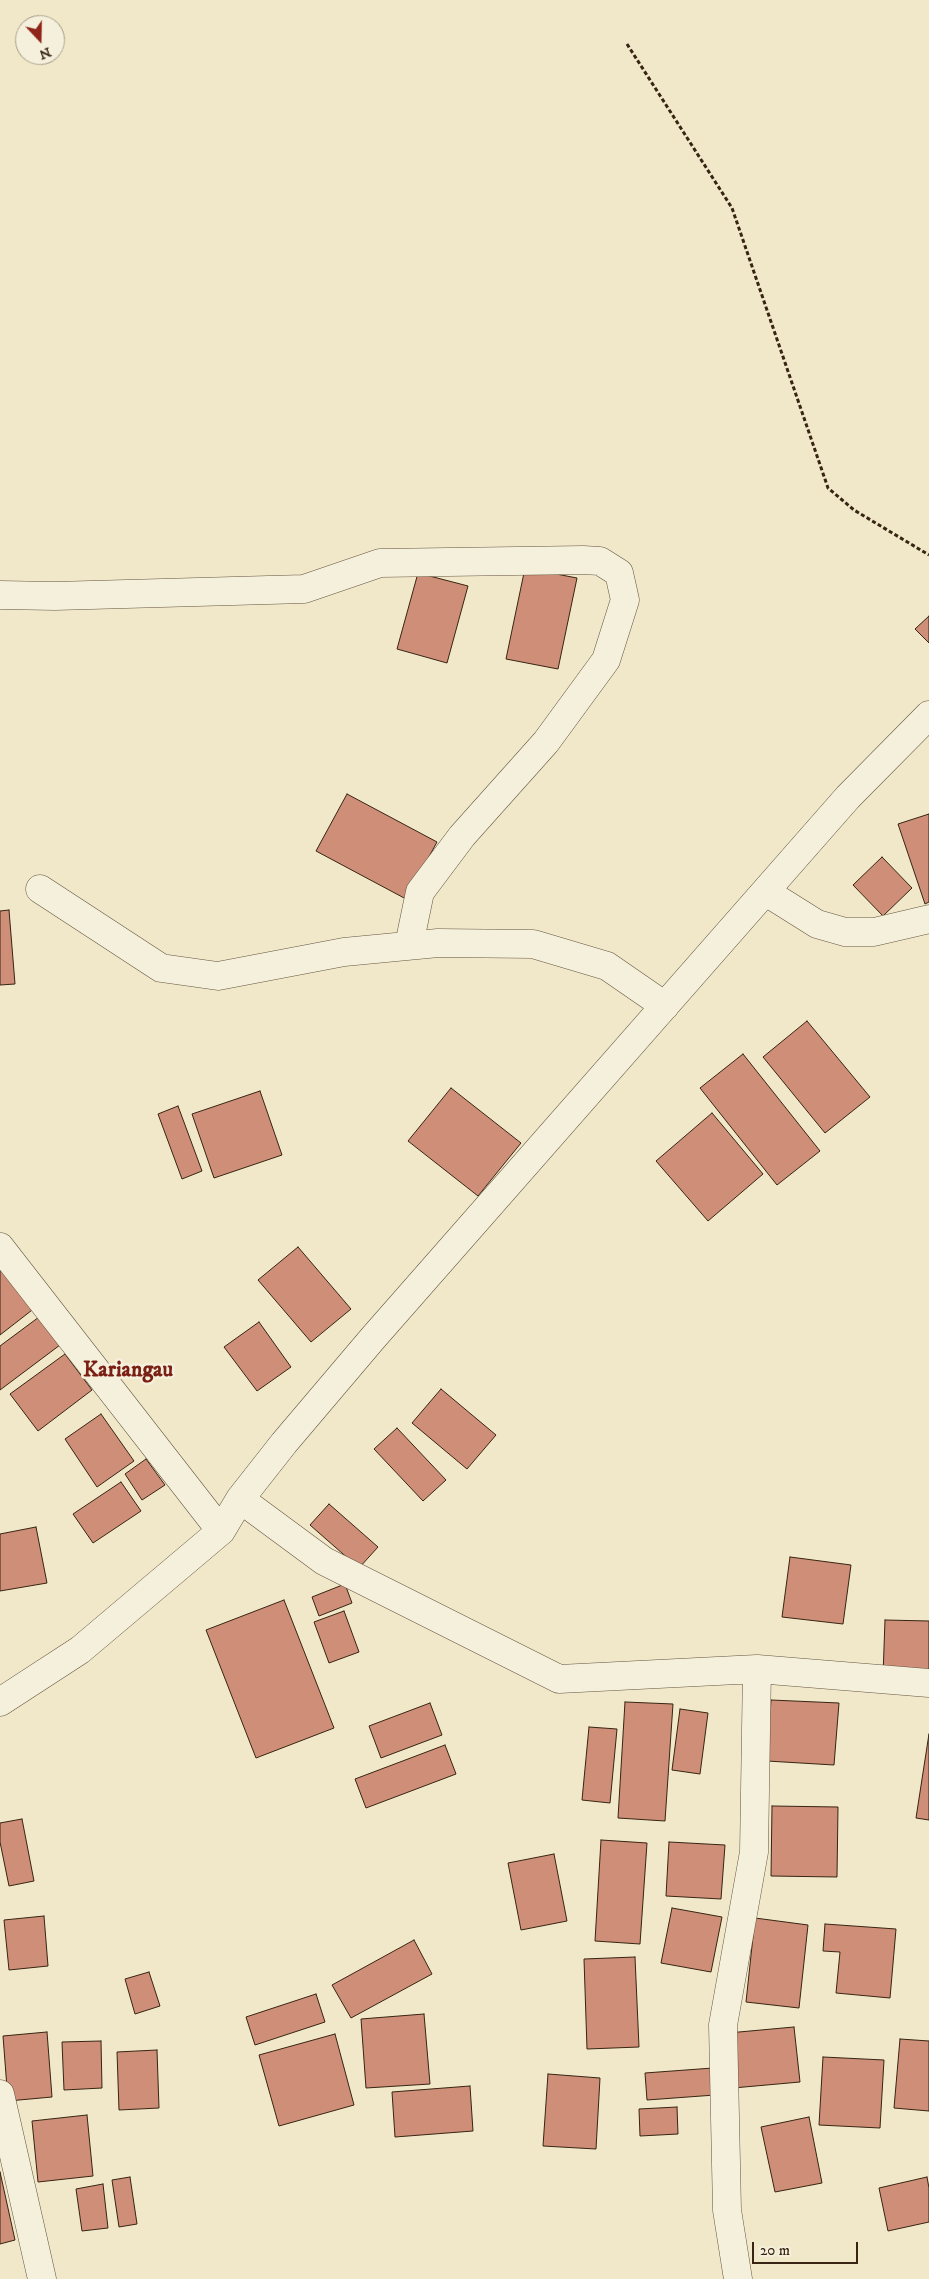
<!DOCTYPE html>
<style>
body{margin:0}
#map{position:relative;width:929px;height:2279px;overflow:hidden;background:#f0e8c9;font-family:"IM FELL DW Pica",serif}
canvas{display:block}
.north{position:absolute;left:15px;top:15px;width:50px;height:50px;box-sizing:border-box;background:#f5f0dc;border:1px solid #a99e8b;border-radius:50%;rotate:159deg;font-size:14px;font-weight:700;line-height:20px;text-align:center;color:#372412}
.north::after{content:'';display:block;margin:auto;width:18px;height:22px;background:#8f2418;clip-path:polygon(50% 0,100% 100%,50% 72%,0 100%)}
.scale{position:absolute;left:752px;top:2242px;width:106px;height:22px;box-sizing:border-box;border:2px solid #372412;border-top:0;padding-left:6px;font-size:15px;line-height:18px;white-space:nowrap;color:#372412;-webkit-text-stroke:4px #f5f0dc;paint-order:stroke}
</style>
<div id="map">
<canvas width="929" height="2279"></canvas>
<div class="north">N</div>
<div class="scale">20 m</div>
</div>
<script>
const context = document.querySelector('canvas').getContext('2d');
context.lineJoin = 'round';
function paint(path, color) {
  context.fillStyle = color;
  context.fill(path, 'evenodd');
}
function poly(rows) {
  const path = new Path2D();
  for (const r of rows) {
    path.moveTo(r[0], r[1]);
    for (let i = 2; i < r.length; i += 2) path.lineTo(r[i], r[i + 1]);
  }
  return path;
}
function stroke(path, color, width, dash) {
  context.strokeStyle = color;
  context.lineWidth = width;
  context.lineCap = dash ? 'butt' : 'round';
  context.setLineDash(dash || []);
  context.stroke(path);
}
function label(font, color, halo, rows, align = 'center') {
  context.font = font + ' "IM FELL DW Pica",serif';
  context.lineWidth = 5;
  context.setLineDash([]);
  context.textBaseline = 'middle';
  context.strokeStyle = halo;
  context.fillStyle = color;
  for (const [text, x, y, turn = 0] of rows) {
    context.save();
    context.translate(x, y);
    context.rotate((+turn || 0) * Math.PI / 180);
    context.textAlign = isNaN(turn) ? turn : align;
    if (halo) context.strokeText(text, 0, 0);
    context.fillText(text, 0, 0);
    context.restore();
  }
}
const building = poly([
 [525,568,577,578,558,669,506,659,525,568],
 [418,573,468,586,447,663,397,649,418,573],
 [929,616,929,643,915,629,929,616],
 [347,794,437,842,406,899,316,851,347,794],
 [929,814,929,902,925,904,898,824,929,814],
 [882,857,912,888,883,916,853,885,882,857],
 [9,910,15,984,0,985,0,911,9,910],
 [807,1021,870,1097,825,1133,763,1057,807,1021],
 [743,1054,820,1151,777,1185,700,1088,743,1054],
 [451,1088,521,1143,478,1196,408,1141,451,1088],
 [260,1091,282,1155,214,1178,192,1114,260,1091],
 [178,1106,202,1171,182,1179,158,1114,178,1106],
 [712,1113,763,1174,708,1221,656,1161,712,1113],
 [298,1247,351,1309,311,1342,258,1280,298,1247],
 [0,1261,36,1307,0,1335,0,1261],
 [39,1317,60,1345,0,1390,0,1346,39,1317],
 [259,1322,291,1367,257,1391,224,1347,259,1322],
 [65,1354,92,1390,38,1431,10,1394,65,1354],
 [441,1389,496,1435,467,1469,412,1423,441,1389],
 [101,1414,134,1461,97,1487,65,1439,101,1414],
 [397,1428,446,1480,423,1501,374,1449,397,1428],
 [146,1459,165,1485,142,1500,125,1474,146,1459],
 [121,1482,141,1511,93,1543,73,1514,121,1482],
 [329,1504,378,1547,359,1568,310,1525,329,1504],
 [36,1527,47,1583,0,1591,0,1534,36,1527],
 [790,1557,851,1565,843,1624,782,1617,790,1557],
 [345,1584,352,1603,319,1616,312,1597,345,1584],
 [284,1600,334,1728,256,1758,206,1630,284,1600],
 [344,1611,359,1652,329,1663,314,1622,344,1611],
 [885,1620,929,1621,929,1678,883,1676,885,1620],
 [771,1700,839,1703,834,1765,767,1761,771,1700],
 [625,1702,673,1704,665,1821,618,1818,625,1702],
 [430,1703,442,1735,381,1758,369,1726,430,1703],
 [680,1709,708,1713,700,1774,672,1770,680,1709],
 [589,1727,617,1729,610,1803,582,1800,589,1727],
 [929,1734,929,1820,916,1818,929,1734],
 [445,1745,456,1774,366,1808,355,1779,445,1745],
 [772,1806,838,1807,837,1877,771,1876,772,1806],
 [22,1819,34,1881,9,1886,0,1842,0,1823,22,1819],
 [601,1840,647,1843,640,1944,595,1941,601,1840],
 [669,1842,725,1845,721,1899,666,1896,669,1842],
 [554,1854,567,1921,521,1930,508,1863,554,1854],
 [672,1908,722,1917,711,1972,661,1963,672,1908],
 [44,1916,48,1966,9,1970,4,1920,44,1916],
 [755,1918,808,1925,799,2008,746,2002,755,1918],
 [825,1924,896,1929,890,1998,836,1993,840,1952,823,1951,825,1924],
 [414,1940,432,1974,351,2018,332,1985,414,1940],
 [635,1957,639,2047,587,2049,584,1959,635,1957],
 [149,1972,160,2006,135,2014,125,1979,149,1972],
 [316,1994,325,2022,255,2045,246,2017,316,1994],
 [424,2014,430,2084,366,2088,361,2019,424,2014],
 [794,2027,800,2082,733,2088,728,2033,794,2027],
 [47,2032,52,2097,8,2101,3,2036,47,2032],
 [335,2034,354,2105,279,2126,259,2055,335,2034],
 [900,2039,929,2041,929,2111,894,2108,900,2039],
 [101,2041,102,2088,64,2090,62,2042,101,2041],
 [157,2050,159,2108,119,2110,117,2052,157,2050],
 [823,2057,884,2060,880,2128,819,2125,823,2057],
 [713,2068,715,2095,647,2100,645,2073,713,2068],
 [548,2074,600,2078,596,2149,543,2146,548,2074],
 [470,2086,473,2131,395,2137,392,2092,470,2086],
 [677,2107,678,2134,640,2136,639,2109,677,2107],
 [87,2115,93,2176,38,2182,32,2121,87,2115],
 [809,2117,822,2183,775,2192,761,2127,809,2117],
 [0,2172,15,2240,0,2244,0,2172],
 [130,2177,137,2224,119,2227,112,2180,130,2177],
 [927,2177,929,2188,929,2222,888,2231,879,2188,927,2177],
 [103,2184,108,2228,82,2231,76,2189,103,2184]
]);
paint(building, '#ce8e77');
stroke(building, '#372412', 1);
const minor = poly([
 [0,595,55,596,304,589,380,563,583,560,600,561,619,573,625,600,606,660,546,742,462,836,420,892,409,945],
 [40,889,161,968,218,976,344,952,438,943,533,944,607,966,665,1006],
 [766,892,817,924,845,932,874,932,929,919],
 [0,1247,221,1531],
 [240,1499,324,1561,559,1679,757,1669,929,1683],
 [0,1702,80,1650,221,1531,240,1499,284,1443,373,1338,848,797,929,715],
 [0,2094,42,2279],
 [738,2279,727,2210,723,2025,754,1852,757,1669]
]);
stroke(minor, '#655540', 29);
stroke(poly([
 [627,44,732,208,828,488,854,510,929,555]
]), '#372412', 3, [4, 2.5]);
stroke(minor, '#f5f0dc', 28);
label('bold 22px', '#7a1f14', '#f5f0dc', [
 ["Kariangau",128,1371]
]);
</script>
